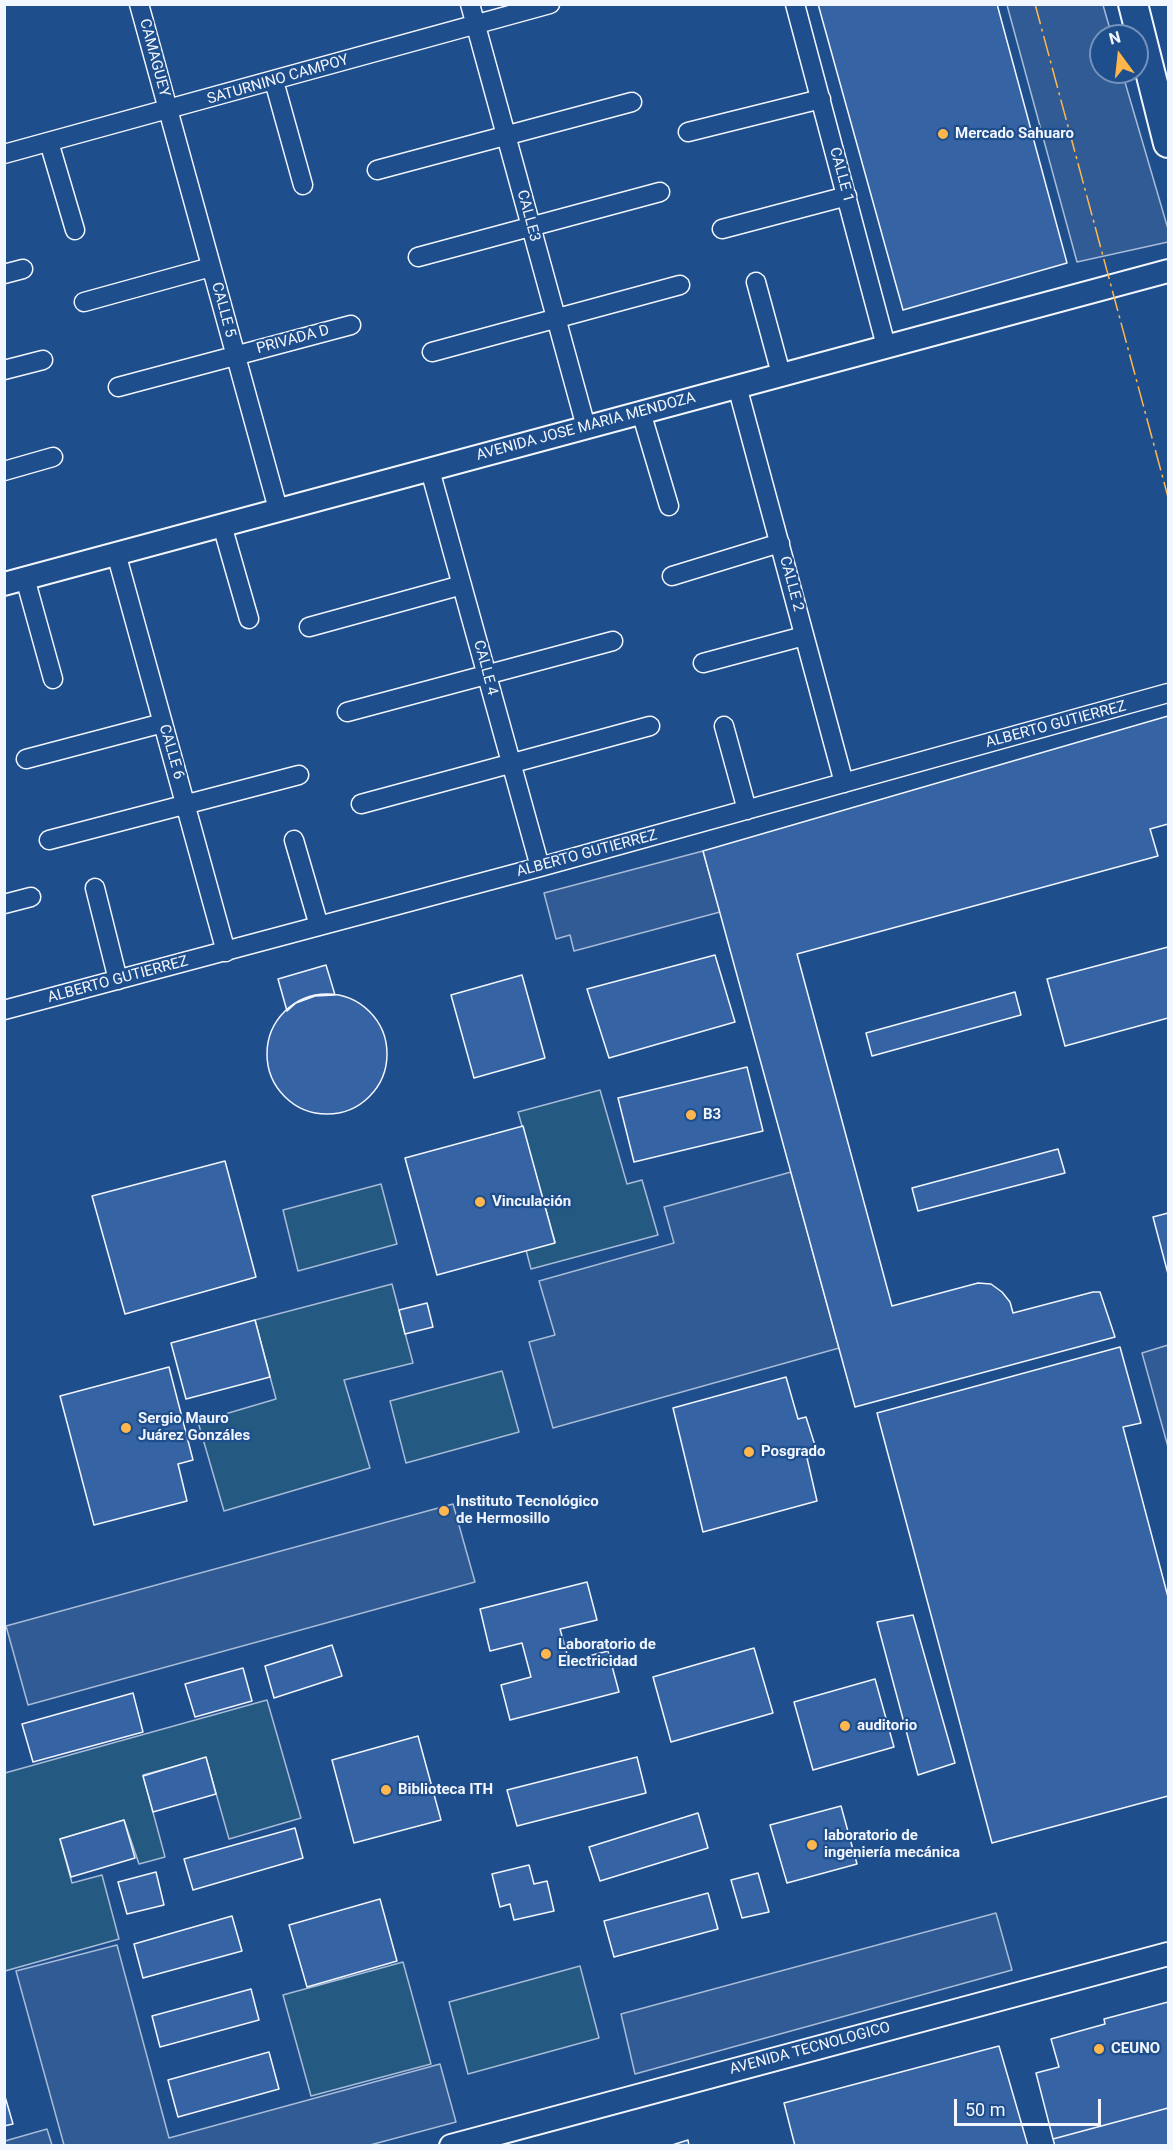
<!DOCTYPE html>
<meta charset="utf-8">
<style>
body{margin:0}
#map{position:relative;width:1173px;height:2150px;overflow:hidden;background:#1f4e8c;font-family:Roboto,sans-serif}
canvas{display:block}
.frame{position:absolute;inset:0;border:6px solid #f2f6ff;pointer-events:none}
.north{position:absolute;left:1089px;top:24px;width:60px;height:60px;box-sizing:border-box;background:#1f4e8c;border:2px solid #7391ba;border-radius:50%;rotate:345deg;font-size:16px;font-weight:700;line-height:24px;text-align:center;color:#f2f6ff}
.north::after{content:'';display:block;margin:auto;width:21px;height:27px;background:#ffb74d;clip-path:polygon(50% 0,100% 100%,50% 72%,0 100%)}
.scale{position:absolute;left:954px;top:2099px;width:147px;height:27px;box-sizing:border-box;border:3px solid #f2f6ff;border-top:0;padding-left:8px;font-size:18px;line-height:21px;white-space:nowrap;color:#f2f6ff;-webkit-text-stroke:4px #1f4e8c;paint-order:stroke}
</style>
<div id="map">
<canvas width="1173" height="2150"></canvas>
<div class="frame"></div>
<div class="north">N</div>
<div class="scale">50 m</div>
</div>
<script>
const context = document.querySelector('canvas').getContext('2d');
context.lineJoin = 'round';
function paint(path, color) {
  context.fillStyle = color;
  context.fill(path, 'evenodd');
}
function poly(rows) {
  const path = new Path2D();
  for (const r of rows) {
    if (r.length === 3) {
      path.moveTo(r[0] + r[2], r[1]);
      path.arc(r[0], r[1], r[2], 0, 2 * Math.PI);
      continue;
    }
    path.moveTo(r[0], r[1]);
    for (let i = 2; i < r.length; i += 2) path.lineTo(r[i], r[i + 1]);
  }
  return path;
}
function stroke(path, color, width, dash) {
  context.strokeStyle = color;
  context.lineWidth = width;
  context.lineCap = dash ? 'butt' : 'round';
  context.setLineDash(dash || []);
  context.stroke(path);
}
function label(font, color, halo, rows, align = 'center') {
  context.font = font + ' Roboto,sans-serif';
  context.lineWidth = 4.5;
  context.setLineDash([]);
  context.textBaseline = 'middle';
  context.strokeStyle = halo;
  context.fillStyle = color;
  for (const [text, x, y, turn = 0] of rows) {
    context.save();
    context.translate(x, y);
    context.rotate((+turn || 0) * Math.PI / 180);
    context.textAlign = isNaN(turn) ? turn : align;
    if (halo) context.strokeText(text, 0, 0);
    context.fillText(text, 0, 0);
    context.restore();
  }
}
const green = poly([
 [600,1090,627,1184,642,1180,658,1235,531,1269,526,1250,555,1242,518,1112,600,1090],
 [381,1184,397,1244,298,1271,283,1210,381,1184],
 [392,1284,413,1363,344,1380,370,1468,224,1511,198,1422,276,1399,255,1320,392,1284],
 [502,1371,519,1432,406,1463,390,1401,502,1371],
 [267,1700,301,1818,229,1839,206,1758,143,1775,165,1857,139,1864,124,1820,60,1839,72,1883,102,1875,119,1939,5,1971,5,1773,267,1700],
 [403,1962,431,2064,311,2096,283,1995,403,1962],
 [580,1966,599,2038,468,2074,449,2002,580,1966]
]);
paint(green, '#245a82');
stroke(green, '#a8bbd7', 1.5);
const parking = poly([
 [1007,5,1103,5,1112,36,1101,36,1101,72,1122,72,1168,229,1168,242,1077,262,1007,5],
 [703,851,720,912,574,951,570,935,556,939,544,893,703,851],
 [791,1172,839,1348,553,1428,529,1342,555,1335,539,1281,674,1243,664,1207,791,1172],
 [1168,1345,1168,1447,1142,1353,1168,1345],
 [453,1504,475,1582,28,1705,6,1626,453,1504],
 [996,1913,1012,1970,635,2074,621,2014,996,1913],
 [117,1945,169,2138,440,2064,456,2122,370,2145,64,2145,16,1971,117,1945],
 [47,2129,52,2145,5,2145,5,2141,47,2129]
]);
paint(parking, '#305b95');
stroke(parking, '#a8bbd7', 1.5);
const building = poly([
 [818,4,997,4,1067,263,903,310,818,4],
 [1168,716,1168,824,1150,829,1158,856,797,954,892,1306,978,1283,991,1284,1002,1292,1010,1302,1013,1313,1093,1292,1100,1292,1115,1337,855,1407,703,851,1168,716],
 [1168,947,1168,1018,1065,1046,1047,979,1168,947],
 [715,955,735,1022,609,1058,587,989,715,955],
 [326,965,335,995,315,996,296,1003,287,1011,278,979,326,965],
 [522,975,545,1058,474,1078,451,995,522,975],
 [1015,992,1021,1015,872,1056,866,1033,1015,992],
 [327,1054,60],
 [747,1067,763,1131,634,1162,618,1098,747,1067],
 [523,1126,555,1243,437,1275,405,1158,523,1126],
 [1058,1149,1065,1173,918,1211,912,1188,1058,1149],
 [225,1161,256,1277,125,1314,92,1196,225,1161],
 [1168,1213,1168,1274,1153,1217,1168,1213],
 [427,1303,433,1327,405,1334,399,1310,427,1303],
 [255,1320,270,1377,186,1399,171,1343,255,1320],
 [1120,1347,1141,1423,1123,1427,1168,1597,1168,1796,992,1843,877,1413,1120,1347],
 [169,1367,193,1460,178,1464,187,1501,94,1525,60,1396,169,1367],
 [786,1377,798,1419,806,1417,818,1455,807,1458,817,1501,703,1532,673,1408,786,1377],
 [587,1582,597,1620,560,1629,569,1661,608,1651,619,1692,510,1720,501,1685,531,1677,522,1643,490,1651,480,1609,587,1582],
 [913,1615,955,1763,918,1775,877,1622,913,1615],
 [332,1645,342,1676,274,1698,265,1666,332,1645],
 [754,1648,773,1713,671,1742,653,1677,754,1648],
 [243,1668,252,1701,195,1717,185,1684,243,1668],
 [875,1679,894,1747,813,1770,794,1702,875,1679],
 [133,1693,143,1732,33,1762,22,1724,133,1693],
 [418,1736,441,1820,354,1843,332,1760,418,1736],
 [206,1757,216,1794,153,1812,143,1776,206,1757],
 [637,1757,646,1793,517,1826,507,1790,637,1757],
 [841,1806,857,1864,787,1883,770,1825,841,1806],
 [698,1813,708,1848,600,1881,589,1847,698,1813],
 [124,1820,135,1858,71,1877,60,1839,124,1820],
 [295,1828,303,1858,193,1890,184,1859,295,1828],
 [529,1865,534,1884,547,1881,554,1911,514,1920,510,1904,500,1907,492,1874,529,1865],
 [156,1872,164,1905,127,1914,118,1882,156,1872],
 [758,1873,769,1912,742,1918,731,1880,758,1873],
 [708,1893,718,1929,614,1957,604,1921,708,1893],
 [380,1899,397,1961,307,1987,289,1925,380,1899],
 [232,1916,242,1951,143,1978,134,1944,232,1916],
 [251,1989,259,2020,160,2047,152,2016,251,1989],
 [1168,2002,1168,2108,1053,2139,1036,2073,1059,2067,1051,2039,1105,2024,1104,2019,1168,2002],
 [999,2046,1028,2146,795,2146,784,2103,999,2046],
 [269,2052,279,2089,178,2117,168,2080,269,2052],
 [4,2093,13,2124,4,2126,4,2093],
 [1168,2108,1168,2146,1055,2146,1053,2139,1168,2108],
 [688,2140,689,2146,669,2146,688,2140]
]);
paint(building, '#3563a3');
stroke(building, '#f2f6ff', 1.5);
const minor = poly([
 [139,4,278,509],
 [470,4,586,427],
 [795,4,886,346],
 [274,81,303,185],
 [688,132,821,99],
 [49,142,75,230],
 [4,154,550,4],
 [377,170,632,102],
 [722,229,847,196],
 [418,257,660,192],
 [4,274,23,269],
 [756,282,781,374],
 [84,302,211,267],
 [432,352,680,285],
 [4,370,43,360],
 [737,386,844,783],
 [118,387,351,325],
 [641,412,669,506],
 [430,470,540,867],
 [4,471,53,457],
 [222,525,249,619],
 [116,553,226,952],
 [672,576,780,543],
 [25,578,53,679],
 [309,627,462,585],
 [703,663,804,636],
 [347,712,613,641],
 [724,726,747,810],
 [26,759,163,723],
 [361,804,650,726],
 [49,840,299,775],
 [294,840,319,926],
 [95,888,118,980],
 [4,904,31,897],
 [4,1010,540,867,1168,693]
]);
const tertiary = poly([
 [4,584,1168,271],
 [451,2146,1168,1954]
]);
const primary = poly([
 [1133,4,1168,143]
]);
stroke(minor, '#f2f6ff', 21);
stroke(tertiary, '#f2f6ff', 26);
stroke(primary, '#f2f6ff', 32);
stroke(minor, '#1f4e8c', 18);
stroke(tertiary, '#1f4e8c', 22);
stroke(primary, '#1f4e8c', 28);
stroke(poly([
 [1035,4,1168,497]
]), '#ffb74d', 1.5, [21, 4.5, 3, 4.5]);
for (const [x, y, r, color] of [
 [943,134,6,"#ffb74d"],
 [691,1115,6,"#ffb74d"],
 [480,1202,6,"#ffb74d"],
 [126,1428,6,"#ffb74d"],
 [749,1452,6,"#ffb74d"],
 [444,1511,6,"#ffb74d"],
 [546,1654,6,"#ffb74d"],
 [845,1726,6,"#ffb74d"],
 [386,1790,6,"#ffb74d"],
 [812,1845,6,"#ffb74d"],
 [1099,2049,6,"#ffb74d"]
]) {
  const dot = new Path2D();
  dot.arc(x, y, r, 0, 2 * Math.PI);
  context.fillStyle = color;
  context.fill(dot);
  stroke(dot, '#1f4e8c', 2);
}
label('15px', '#f2f6ff', '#1f4e8c', [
 ["CAMAGUEY",154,58,75],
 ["SATURNINO CAMPOY",278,80,-16],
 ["CALLE 1",841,175,75],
 ["CALLE3",528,216,75],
 ["CALLE 5",223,310,75],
 ["PRIVADA D",293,340,-15],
 ["AVENIDA JOSE MARIA MENDOZA",586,427,-15],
 ["CALLE 2",791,584,75],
 ["CALLE 4",485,668,75],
 ["ALBERTO GUTIERREZ",1056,725,-15],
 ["CALLE 6",171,752,74],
 ["ALBERTO GUTIERREZ",587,854,-15],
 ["ALBERTO GUTIERREZ",118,980,-15],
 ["AVENIDA TECNOLOGICO",810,2049,-15]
]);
label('bold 15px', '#f2f6ff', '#1f4e8c', [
 ["Mercado Sahuaro",955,134],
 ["B3",703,1115],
 ["Vinculación",492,1202],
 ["Sergio Mauro",138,1419],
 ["Juárez Gonzáles",138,1436],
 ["Posgrado",761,1452],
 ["Instituto Tecnológico",456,1502],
 ["de Hermosillo",456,1519],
 ["Laboratorio de",558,1645],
 ["Electricidad",558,1662],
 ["auditorio",857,1726],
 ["Biblioteca ITH",398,1790],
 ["laboratorio de",824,1836],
 ["ingeniería mecánica",824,1853],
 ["CEUNO",1111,2049]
], 'left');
</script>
